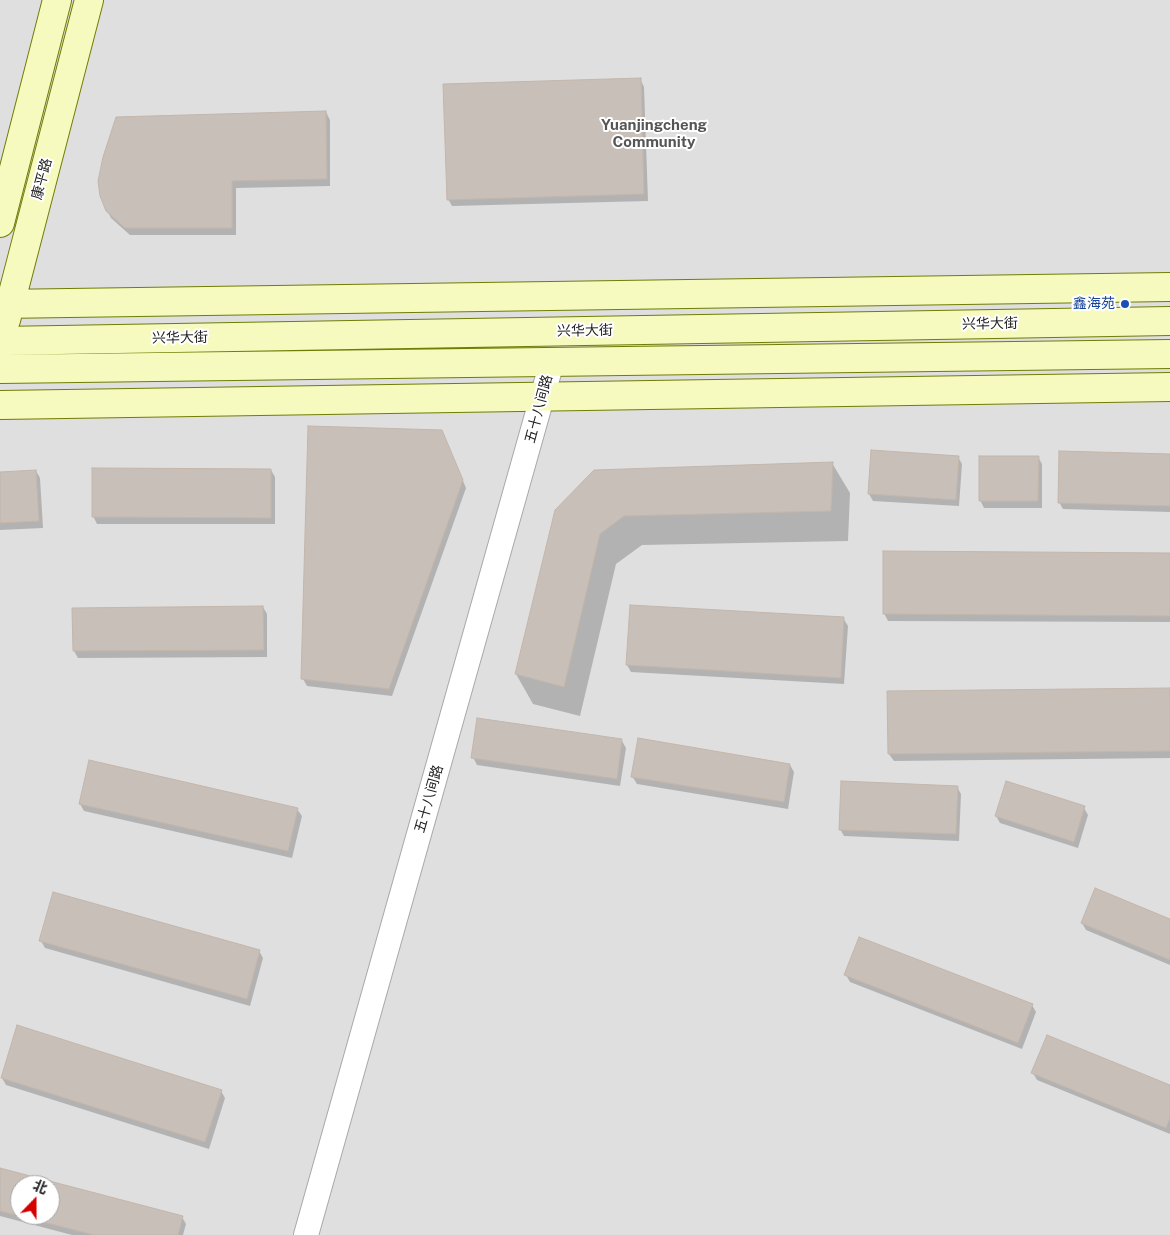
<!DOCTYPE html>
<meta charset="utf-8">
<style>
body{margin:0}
#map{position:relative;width:1170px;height:1235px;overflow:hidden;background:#f2efe9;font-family:"Public Sans","Noto Sans SC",sans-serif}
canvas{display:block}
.north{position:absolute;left:10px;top:1175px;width:50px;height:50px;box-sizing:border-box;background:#fff;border:1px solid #a7a7a7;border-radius:50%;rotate:22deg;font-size:14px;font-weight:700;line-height:20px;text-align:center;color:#222}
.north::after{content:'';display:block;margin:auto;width:18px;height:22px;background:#d40000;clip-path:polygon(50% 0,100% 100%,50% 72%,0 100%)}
</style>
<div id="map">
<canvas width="1170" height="1235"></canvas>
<div class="north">北</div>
</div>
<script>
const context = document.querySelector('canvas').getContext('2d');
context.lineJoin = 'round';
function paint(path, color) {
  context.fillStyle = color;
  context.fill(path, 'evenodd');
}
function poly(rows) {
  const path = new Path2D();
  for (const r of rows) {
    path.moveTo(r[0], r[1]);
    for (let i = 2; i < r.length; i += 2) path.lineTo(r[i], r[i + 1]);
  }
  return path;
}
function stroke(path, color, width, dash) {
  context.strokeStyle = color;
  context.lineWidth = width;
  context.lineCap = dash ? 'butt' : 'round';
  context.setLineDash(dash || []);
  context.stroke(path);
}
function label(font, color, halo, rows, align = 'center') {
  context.font = font + ' "Public Sans","Noto Sans SC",sans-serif';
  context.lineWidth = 4;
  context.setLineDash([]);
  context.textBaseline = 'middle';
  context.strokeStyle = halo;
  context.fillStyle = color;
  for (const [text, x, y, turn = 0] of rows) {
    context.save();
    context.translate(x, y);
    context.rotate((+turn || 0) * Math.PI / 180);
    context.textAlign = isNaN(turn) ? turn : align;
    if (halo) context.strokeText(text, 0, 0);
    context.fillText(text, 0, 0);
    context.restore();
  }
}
paint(poly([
 [0,0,1170,0,1170,1235,0,1235],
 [20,1185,50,1185,50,1215,20,1215]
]), '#e0dfdf');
paint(poly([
 [640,79,644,87,648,201,452,206,448,199],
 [326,112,330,120,330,186,236,188,236,235,130,235,111,218,107,210],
 [442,431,466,488,392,696,307,686,303,679],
 [1170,455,1170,512,1063,509,1059,502],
 [958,457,962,464,959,506,873,501,869,494],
 [1038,457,1042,464,1042,508,984,508,980,500],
 [832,463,850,493,848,541,642,545,616,564,580,716,533,704,516,674,556,510],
 [271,470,275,477,275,524,97,524,93,516],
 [36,471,40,478,43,528,0,530,0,473],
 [1170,554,1170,622,888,621,884,613],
 [263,607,267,614,267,657,78,658,74,651,73,609],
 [843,618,848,626,844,684,631,672,627,665],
 [1170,689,1170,758,894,761,889,754],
 [622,741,626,748,620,786,477,765,473,757],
 [790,765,794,772,788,809,637,784,632,776],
 [957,787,961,794,959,841,844,836,840,829],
 [80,804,297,809,302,816,292,858,84,811],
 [1084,808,1088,815,1078,848,1000,823,996,816],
 [1170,921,1170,965,1086,930,1082,923],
 [41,941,259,951,263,958,250,1006,45,948],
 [846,975,1032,1005,1036,1012,1022,1049,850,982],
 [1033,1073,1170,1086,1170,1134,1037,1080],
 [2,1078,221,1091,225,1098,209,1149,6,1085],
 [0,1170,182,1217,186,1224,183,1235,72,1235,0,1216],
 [20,1185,50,1185,50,1215,20,1215]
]), '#0003');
const building = poly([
 [641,78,644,194,447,200,443,84,641,78],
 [326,111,327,179,232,181,232,228,125,228,106,211,100,196,98,181,103,157,116,117,326,111],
 [308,426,442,430,463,480,389,689,301,679,308,426],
 [871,450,959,456,956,500,868,494,871,450],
 [1059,451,1170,454,1170,506,1058,503,1059,451],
 [979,456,1039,456,1038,501,979,501,979,456],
 [833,462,831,511,624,516,600,534,564,687,515,674,555,510,594,470,833,462],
 [92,468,271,469,271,518,92,517,92,468],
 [36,470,39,521,0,523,0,472,36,470],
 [883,551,1170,553,1170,616,883,614,883,551],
 [630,605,844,617,841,678,626,665,630,605],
 [263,606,264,650,73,651,72,608,263,606],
 [1170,688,1170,751,888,754,887,691,1170,688],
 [477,718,622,739,617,779,471,758,477,718],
 [638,738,790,764,784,802,631,777,638,738],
 [89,760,298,808,288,851,79,804,89,760],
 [841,781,958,786,956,834,839,830,841,781],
 [1006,781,1085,806,1074,842,995,816,1006,781],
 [1095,888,1170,919,1170,960,1081,923,1095,888],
 [53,892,260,950,247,999,39,941,53,892],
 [859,937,1033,1004,1018,1043,844,975,859,937],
 [17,1025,222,1090,205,1142,1,1078,17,1025],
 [1047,1035,1170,1085,1170,1118,1166,1128,1031,1073,1047,1035],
 [0,1168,183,1216,178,1235,94,1235,0,1211,0,1168],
 [20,1185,50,1185,50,1215,20,1215,20,1185]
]);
paint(building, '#c7bfb8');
stroke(building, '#c4b6ab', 1);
const street = poly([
 [306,1235,552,362]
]);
const secondary = poly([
 [0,223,57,0],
 [0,304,1170,287],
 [6,320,89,0],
 [0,341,1170,321],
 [0,369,1170,354],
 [0,405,1170,387]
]);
stroke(street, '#a9a9a9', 26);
stroke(secondary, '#707d05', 30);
stroke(street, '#fff', 24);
stroke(secondary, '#f7fabf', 28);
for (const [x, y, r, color] of [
 [1125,304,5,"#1a4fb4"]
]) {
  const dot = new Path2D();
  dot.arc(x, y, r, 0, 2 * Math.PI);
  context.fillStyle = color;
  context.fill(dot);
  stroke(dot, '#fff', 2);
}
label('14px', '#222', '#fff', [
 ["康平路",42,179,-75],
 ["兴华大街",990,324,-1],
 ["兴华大街",585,331,-1],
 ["兴华大街",180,338,-1],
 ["五十八间路",539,409,-75],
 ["五十八间路",429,799,-74]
]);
label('14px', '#164399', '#fff', [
 ["鑫海苑",1115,304]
], 'right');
label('bold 15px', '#555', '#fff', [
 ["Yuanjingcheng",654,125],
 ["Community",654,142]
]);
</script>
